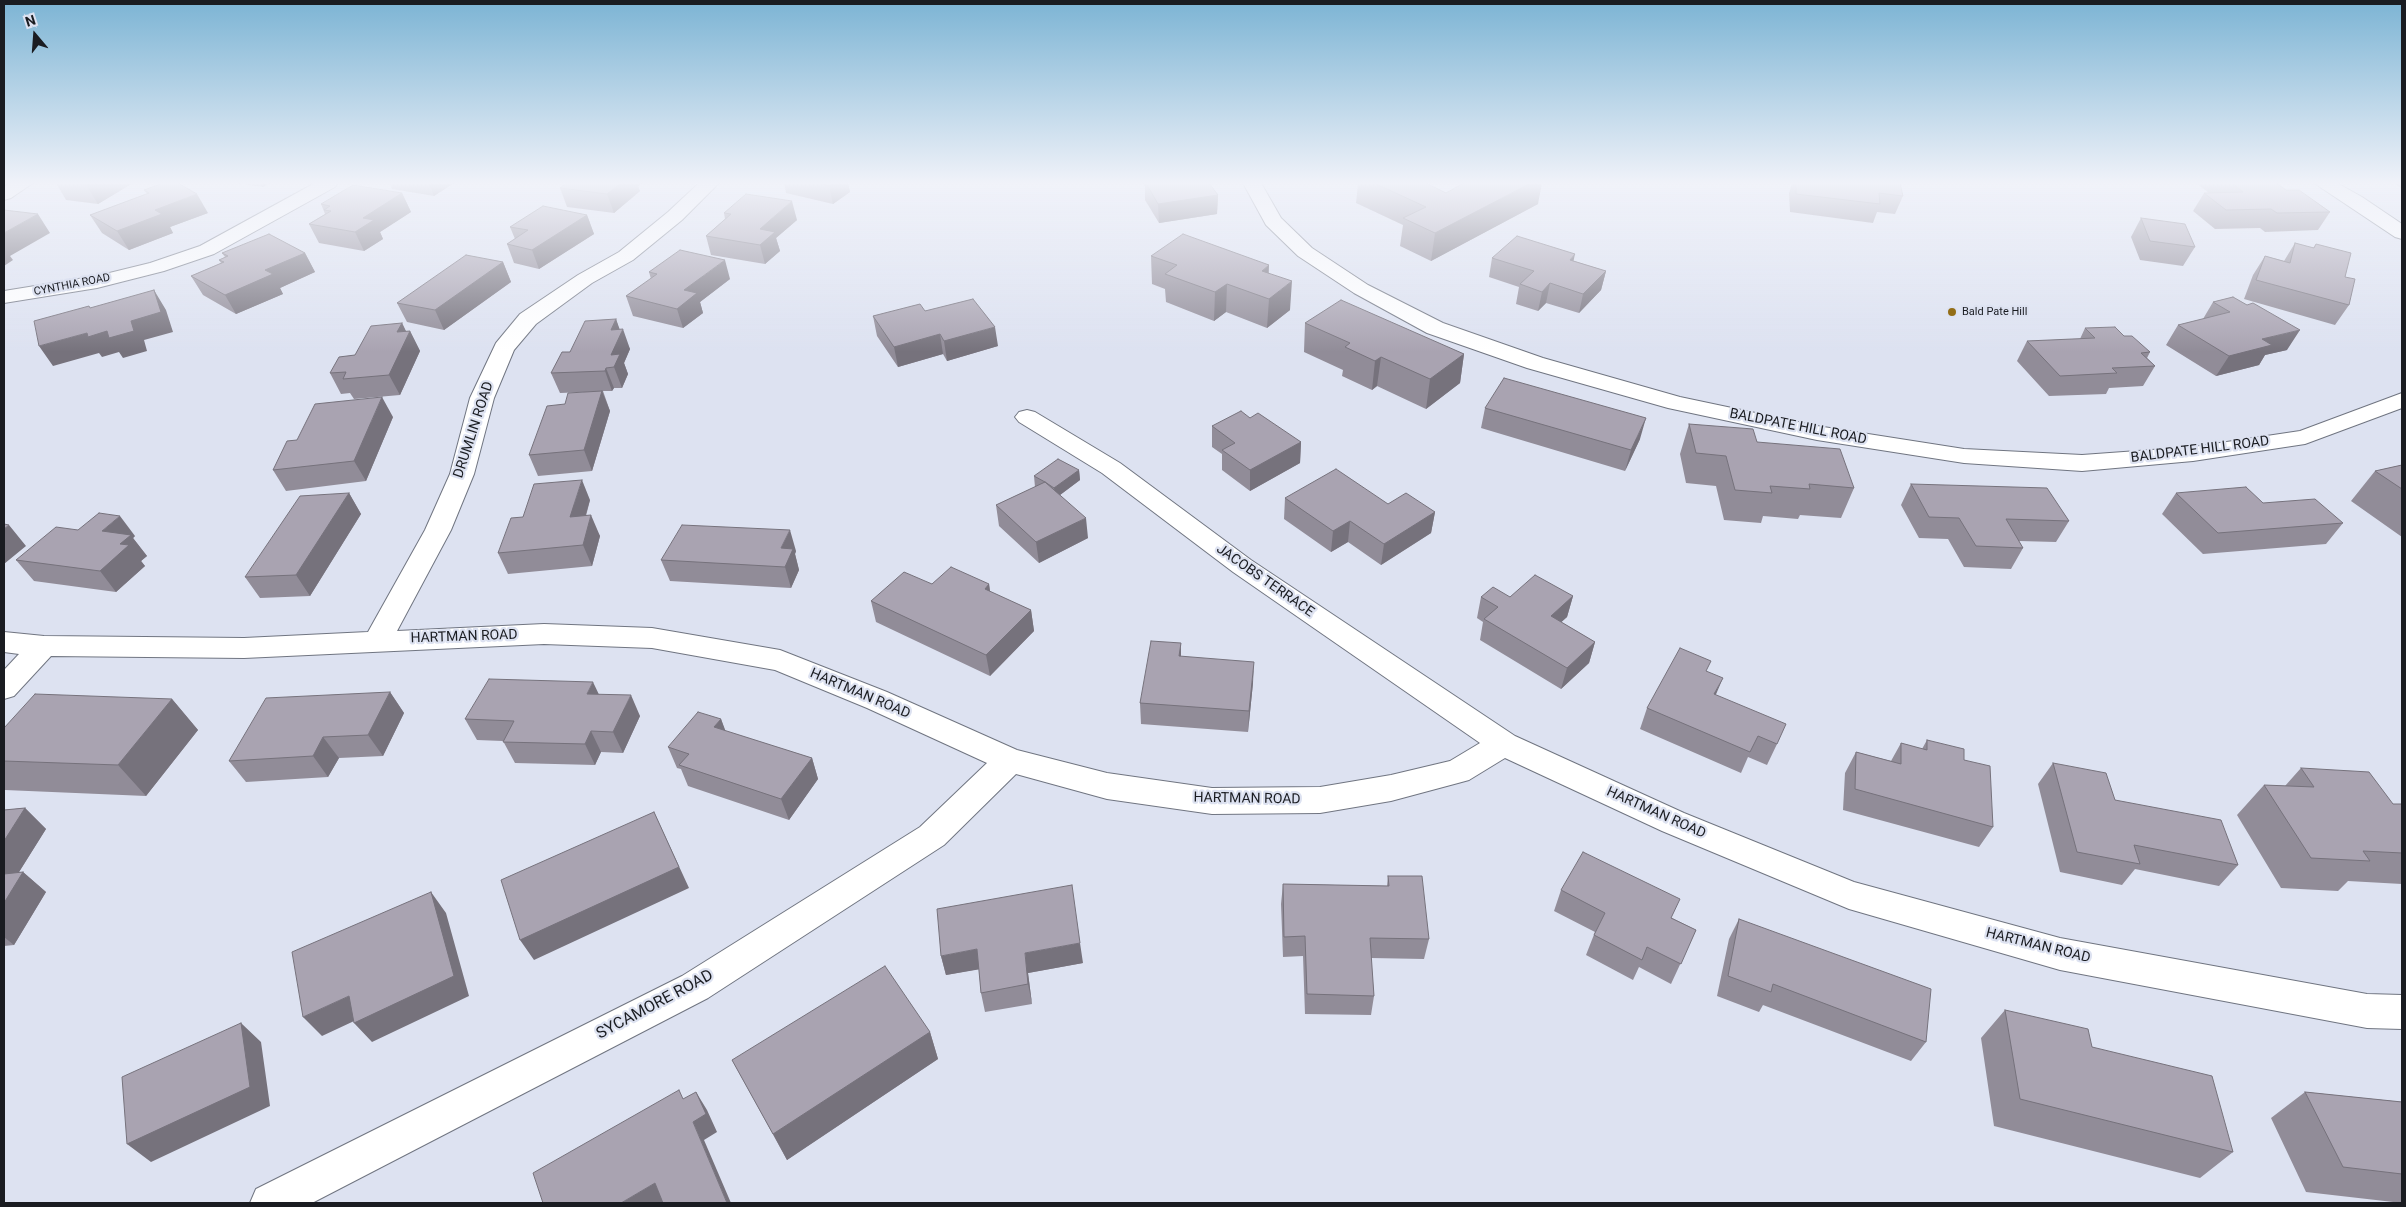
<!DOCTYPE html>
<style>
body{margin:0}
#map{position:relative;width:2406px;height:1207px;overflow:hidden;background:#dde2f1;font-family:Roboto,sans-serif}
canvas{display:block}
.frame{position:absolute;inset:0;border:5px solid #1a1c21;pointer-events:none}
.north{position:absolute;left:10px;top:10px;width:50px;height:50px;-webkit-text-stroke:4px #dde2f1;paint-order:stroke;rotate:342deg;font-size:14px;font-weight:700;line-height:20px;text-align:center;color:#1a1c21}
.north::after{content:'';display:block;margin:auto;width:18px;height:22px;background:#1a1c21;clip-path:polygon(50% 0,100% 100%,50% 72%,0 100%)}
</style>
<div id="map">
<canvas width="2406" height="1207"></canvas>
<div class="frame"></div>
<div class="north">N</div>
</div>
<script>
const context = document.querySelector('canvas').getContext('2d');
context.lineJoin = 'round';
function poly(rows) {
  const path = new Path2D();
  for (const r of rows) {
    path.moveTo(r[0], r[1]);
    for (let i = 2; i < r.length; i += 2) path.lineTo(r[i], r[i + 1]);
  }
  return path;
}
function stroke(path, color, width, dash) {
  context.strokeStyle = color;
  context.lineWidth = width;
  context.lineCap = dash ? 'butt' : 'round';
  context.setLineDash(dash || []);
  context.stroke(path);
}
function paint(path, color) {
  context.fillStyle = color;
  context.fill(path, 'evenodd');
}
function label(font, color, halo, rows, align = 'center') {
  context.font = font + ' Roboto,sans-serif';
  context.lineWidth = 4.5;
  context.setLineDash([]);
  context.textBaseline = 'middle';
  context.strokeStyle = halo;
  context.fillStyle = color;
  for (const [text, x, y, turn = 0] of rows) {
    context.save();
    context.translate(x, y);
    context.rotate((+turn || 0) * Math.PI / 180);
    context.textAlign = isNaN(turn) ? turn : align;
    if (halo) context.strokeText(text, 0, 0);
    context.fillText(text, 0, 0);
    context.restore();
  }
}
const minor = poly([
 [10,183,33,183,11,198,4,200,4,187,10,183],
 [315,183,338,183,335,187,214,254,164,271,97,288,4,303,4,291,97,276,150,263,200,246,315,183],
 [699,183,719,183,682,220,633,260,592,283,536,324,514,350,494,398,474,474,451,530,397,631,544,624,652,628,780,650,887,692,1017,750,1107,773,1212,788,1320,787,1391,775,1450,761,1480,743,1233,572,1102,473,1019,422,1015,417,1019,412,1027,410,1035,412,1120,463,1251,560,1515,736,1684,813,1854,882,2060,938,2367,994,2402,995,2402,1029,2367,1028,2060,970,1849,909,1662,831,1505,758,1469,780,1458,783,1391,801,1320,813,1212,814,1107,799,1016,774,944,845,708,998,312,1203,250,1203,256,1189,682,976,920,827,987,763,867,708,775,670,652,648,544,644,244,658,51,656,14,696,4,699,4,670,19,654,4,652,4,632,44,636,244,638,368,632,425,530,450,474,470,398,496,343,520,314,578,275,619,252,668,212,699,183],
 [1243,183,1261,183,1281,218,1312,248,1368,285,1443,323,1543,358,1680,397,1817,426,1964,449,2082,455,2193,447,2300,431,2402,393,2402,408,2305,444,2193,461,2082,471,1964,463,1817,440,1668,408,1527,368,1427,333,1354,293,1298,256,1266,225,1243,183],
 [2314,183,2337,183,2362,197,2402,224,2402,239,2395,237,2314,183]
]);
stroke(minor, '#707581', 2);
paint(minor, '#fff');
paint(poly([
 [56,183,133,183,98,204,66,200],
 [236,183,270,183,263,187],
 [390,183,454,183,434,196,392,189],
 [566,183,642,183,638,186,640,191,614,213,567,207,560,188],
 [784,183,848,183,850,192,833,204,786,193],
 [1143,183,1209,183,1218,195,1217,214,1159,223,1145,200,1145,186],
 [1358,183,1426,183,1446,193,1538,204,1431,261,1400,246,1403,225,1356,203],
 [1792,183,1900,183,1903,196,1895,214,1877,212,1873,223,1790,212,1789,193],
 [2196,183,2276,183,2286,190,2330,212,2318,230,2265,232,2260,228,2215,229,2193,211,2204,193,2209,193],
 [2397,183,2402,183,2402,189,2397,185],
 [144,190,208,213,170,227,173,233,129,250,102,233,90,215,147,194],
 [402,193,411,212,380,232,383,239,364,251,319,243,309,224,325,214,321,204],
 [724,213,797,220,776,238,780,251,765,264,711,255,706,236,725,219],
 [587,215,594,234,539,269,514,263,507,244,515,239,510,227],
 [2141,218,2195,247,2183,266,2140,260,2131,237],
 [2295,243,2313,248,2316,244,2345,277,2349,305,2335,325,2244,299,2253,275,2265,256,2284,261],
 [222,253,305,253,315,272,280,288,283,294,236,314,203,295,191,276,221,263,219,260,225,257],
 [1151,256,1269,273,1290,310,1267,328,1226,312,1214,321,1166,302,1165,289,1152,284],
 [1492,258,1574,261,1606,271,1601,290,1579,313,1546,303,1538,311,1516,304,1519,287,1489,277],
 [503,262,511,282,444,330,407,322,397,303],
 [649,272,730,279,700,302,703,313,683,328,633,316,626,296,651,279],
 [2233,297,2287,350,2265,355,2259,365,2216,376,2166,345,2178,325,2203,319,2213,302],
 [925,311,998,346,947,361,943,354,898,367,877,336,873,316],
 [616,319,619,329,630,349,624,363,628,374,622,388,614,388,612,391,603,391,610,411,592,471,538,476,529,455,565,404,585,392,560,393,551,373,570,352],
 [402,323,406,331,410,331,420,351,400,395,354,399,350,393,341,394,330,373],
 [1305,323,1464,354,1460,383,1426,409,1377,386,1372,390,1342,376,1343,370,1304,352],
 [2085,328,2124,336,2150,352,2147,358,2155,366,2143,386,2109,388,2106,394,2049,396,2017,361,2027,341,2080,339],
 [1485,408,1640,439,1625,471,1481,428],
 [393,417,366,481,286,491,273,470,297,440],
 [1250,418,1301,442,1300,463,1250,491,1222,470,1222,454,1212,447,1212,426],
 [1689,424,1757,442,1854,488,1841,518,1800,515,1798,519,1763,516,1761,523,1724,520,1716,486,1686,483,1680,454],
 [2402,465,2402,537,2351,501,2375,471],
 [1079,470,1080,480,1060,495,1088,538,1039,563,999,526,996,505,1035,487,1034,476],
 [1911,484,2069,521,2056,542,2019,541,2023,548,2011,569,1964,567,1948,539,1919,538,1901,505],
 [349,493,361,514,310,596,260,598,245,577],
 [2176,493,2263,503,2343,523,2326,544,2203,554,2162,514],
 [1285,498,1388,504,1435,512,1431,533,1381,565,1348,542,1331,552,1284,519],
 [590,500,586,516,600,536,592,566,508,574,498,553,523,517],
 [135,536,133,538,147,556,141,561,145,566,116,592,34,581,16,560],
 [796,551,795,554,799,570,791,588,670,581,661,560],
 [932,584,989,584,990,592,1031,610,1034,631,990,676,876,622,871,601],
 [1573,596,1567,617,1561,622,1595,642,1589,663,1561,689,1480,640,1483,622,1477,618,1481,597],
 [1181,643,1181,657,1253,683,1248,732,1141,724,1140,703],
 [1707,671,1716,695,1777,744,1767,765,1748,757,1741,773,1640,729,1647,708],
 [390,692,404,713,383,756,339,758,328,777,246,782,229,761],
 [599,694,640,716,623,753,601,752,595,765,515,763,503,741,477,740,465,719],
 [172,699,198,730,146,796,5,790,4,788,4,761],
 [721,719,725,731,812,758,818,779,789,820,688,786,681,769,677,768,668,747],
 [1927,740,1964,760,1993,827,1979,847,1843,810,1845,773,1856,752,1891,761,1901,743,1922,749],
 [2053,763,2115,800,2238,865,2219,886,2135,869,2122,885,2060,872,2038,784],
 [2301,768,2393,804,2402,804,2402,884,2348,881,2338,891,2281,888,2237,815,2264,785,2285,786],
 [25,808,46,829,19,872,23,872,46,892,14,945,4,946,4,810],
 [1388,876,1429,939,1424,959,1371,958,1374,996,1371,1015,1305,1014,1303,956,1283,957,1281,904,1283,884,1387,886],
 [1561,890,1672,918,1696,930,1671,984,1639,967,1633,980,1586,955,1595,932,1554,911],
 [1739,919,1926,1042,1911,1061,1763,1005,1759,1012,1717,996,1729,939],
 [941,956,1083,963,1028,973,1032,1004,985,1012,981,993,979,969,946,975],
 [2005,1010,2092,1047,2233,1152,2200,1178,1994,1126,1981,1038],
 [930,1032,938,1059,787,1160,732,1060],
 [2305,1092,2402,1102,2402,1203,2306,1192,2271,1118]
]), '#918c98');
paint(poly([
 [89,183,133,183,98,204,86,185],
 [261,183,270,183,263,187],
 [429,183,454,183,434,196],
 [621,183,642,183,638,186,640,191,614,213,607,194],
 [832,183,848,183,850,192,833,204,829,186],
 [1531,183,1542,183,1538,204,1431,261,1435,233],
 [402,193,411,212,380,232,383,239,364,251,355,232,363,218],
 [197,194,208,213,170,227,173,233,129,250,117,231,155,210],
 [1218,195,1217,214,1159,223,1158,204],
 [792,201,797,220,776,238,780,251,765,264,760,245,760,229],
 [38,214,50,233,10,256,13,260,4,266,4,233],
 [587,215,594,234,539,269,532,250],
 [305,253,315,272,280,288,283,294,236,314,225,295,265,270],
 [1575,254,1571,273,1570,260],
 [725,260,730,279,700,302,703,313,683,328,677,309,684,290],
 [503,262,511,282,444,330,435,310],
 [1269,265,1268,293,1262,271],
 [1606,271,1601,290,1579,313,1583,294],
 [1292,281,1290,310,1267,328,1269,299],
 [1550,283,1546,303,1538,311,1542,292],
 [1227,284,1226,312,1214,321,1215,292],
 [154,290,166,310,173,332,144,340,147,351,123,358,119,352,102,357,99,353,53,366,39,346,131,321],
 [616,319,621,333,623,329,630,349,624,363,628,374,622,388,614,367,611,355,611,330],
 [402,323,408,336,410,331,420,351,400,395,389,375,397,332],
 [995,327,998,346,947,361,944,341],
 [2300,330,2287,350,2265,355,2259,365,2216,376,2229,356,2262,339],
 [940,334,943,354,898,367,894,347],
 [1464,354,1460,383,1426,409,1430,379],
 [1381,357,1377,386,1372,390,1375,361],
 [606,368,614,388,612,391,605,371],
 [602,391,610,411,592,471,584,450],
 [382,397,393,417,366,481,354,461],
 [1646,418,1640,439,1625,471,1631,450],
 [1301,442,1300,463,1250,491,1250,470],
 [1079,470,1080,480,1056,498,1054,488],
 [582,480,590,500,579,538,570,517],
 [349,493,361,514,310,596,296,575],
 [1435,512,1431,533,1381,565,1384,544],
 [591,515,600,536,592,566,583,545],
 [120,516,135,536,133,538,147,556,141,561,145,566,116,592,100,571,102,531],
 [1086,518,1088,538,1039,563,1036,542],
 [1350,521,1348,542,1331,552,1333,531],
 [9,525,26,546,4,564,4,529],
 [790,530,796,551,795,554,799,570,791,588,785,567,781,548],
 [989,584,992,605,985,589],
 [1573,596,1567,617,1545,637,1551,616],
 [1031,610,1034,631,990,676,986,655],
 [1595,642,1589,663,1561,689,1567,668],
 [1181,643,1181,664,1179,656],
 [1254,662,1253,683,1248,732,1249,711],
 [1723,678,1714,699,1714,694],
 [593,682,603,703,587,694],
 [390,692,404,713,383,756,368,735],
 [631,695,640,716,623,753,613,732],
 [172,699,198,730,146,796,118,765],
 [721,719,729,740,714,727],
 [591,731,601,752,595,765,585,744],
 [323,737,339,758,328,777,313,756],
 [812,758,818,779,789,820,781,799],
 [25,808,46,829,4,896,4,841],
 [654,812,689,888,534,960,520,940],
 [23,872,46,892,14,945,4,937,4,903],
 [431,892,446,913,469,996,372,1042,354,1023],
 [1080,943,1083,963,1028,973,1032,1004,1028,984,1025,953],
 [977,949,981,969,946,975,941,956],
 [349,996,367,1015,322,1036,303,1017],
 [241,1023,261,1042,270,1106,151,1162,127,1144],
 [930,1032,938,1059,787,1160,773,1134],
 [696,1092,707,1110,717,1132,704,1140,731,1203,727,1203,693,1122],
 [655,1183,664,1203,621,1203]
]), '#76727c');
const building = poly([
 [73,183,89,183,86,185,73,183],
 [163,183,178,183,197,194,155,210,162,214,117,231,90,215,149,193,144,190,163,183],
 [566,183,621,183,607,194,560,188,566,183],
 [819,183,833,183,829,186,819,183],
 [1146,183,1209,183,1218,195,1158,204,1146,183],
 [1374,183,1426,183,1446,193,1464,183,1531,183,1435,233,1403,218,1426,207,1374,183],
 [1796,183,1900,183,1903,196,1879,193,1880,204,1796,194,1796,183],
 [2232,183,2276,183,2286,190,2299,190,2330,212,2277,213,2271,209,2226,210,2204,193,2243,192,2232,183],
 [353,185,402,193,363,218,374,220,355,232,309,224,331,211,324,210,330,206,321,204,353,185],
 [746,194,792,201,760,229,775,232,760,245,706,236,731,214,724,213,746,194],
 [543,206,587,215,532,250,507,244,528,230,510,227,543,206],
 [4,210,38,214,4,233,4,210],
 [2141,218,2185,224,2195,247,2150,241,2141,218],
 [269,234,305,253,265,270,273,274,225,295,191,276,224,262,219,260,228,256,222,253,269,234],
 [1183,234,1269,265,1262,271,1292,281,1269,299,1227,284,1215,292,1165,274,1177,265,1151,256,1183,234],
 [1517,236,1575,254,1570,260,1606,271,1583,294,1550,283,1542,292,1520,284,1534,271,1492,258,1517,236],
 [2295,243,2314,248,2316,244,2351,253,2345,277,2355,279,2349,305,2256,280,2265,256,2290,263,2295,243],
 [680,250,725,260,684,290,697,293,677,309,626,296,657,274,649,272,680,250],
 [466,255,503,262,435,310,397,303,466,255],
 [154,290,161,312,131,321,134,331,109,338,107,331,88,337,87,333,39,346,34,321,89,306,90,308,154,290],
 [2233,297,2247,305,2253,303,2300,330,2262,339,2272,345,2229,356,2178,325,2230,312,2213,302,2233,297],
 [973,299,995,327,944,341,940,334,894,347,873,316,920,304,925,311,973,299],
 [1341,300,1464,354,1430,379,1381,357,1375,361,1345,347,1350,343,1305,323,1341,300],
 [616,319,611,330,623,329,611,355,620,354,614,367,606,368,605,371,551,373,562,352,570,352,585,321,616,319],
 [402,323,397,332,410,331,389,375,343,379,346,372,330,373,339,357,355,355,371,326,402,323],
 [2115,327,2124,336,2132,336,2150,352,2141,353,2155,366,2112,368,2117,373,2060,376,2027,341,2095,338,2085,328,2115,327],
 [1504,378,1646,418,1631,450,1485,408,1504,378],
 [602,391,584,450,529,455,547,406,565,404,568,393,602,391],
 [382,397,354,461,273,470,287,441,297,440,315,404,382,397],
 [1241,411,1250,418,1258,413,1301,442,1250,470,1222,450,1235,443,1212,426,1241,411],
 [1689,424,1753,429,1757,442,1840,449,1854,488,1809,484,1810,489,1770,486,1772,493,1735,490,1726,456,1696,453,1689,424],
 [1058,459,1079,470,1054,488,1045,482,1034,476,1058,459],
 [2402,465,2402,489,2375,471,2402,465],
 [1336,469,1388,504,1406,493,1435,512,1384,544,1350,521,1333,531,1285,498,1336,469],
 [582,480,570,517,591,515,583,545,498,553,511,518,523,517,534,484,582,480],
 [1045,482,1086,518,1036,542,996,505,1045,482],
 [1911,484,2047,488,2069,521,2006,519,2023,548,1976,546,1959,518,1929,517,1911,484],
 [2246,487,2263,503,2315,499,2343,523,2218,533,2176,493,2246,487],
 [349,493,296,575,245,577,300,496,349,493],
 [99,513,120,516,102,531,131,535,120,544,129,545,100,571,16,560,56,527,78,530,99,513],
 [4,524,9,525,4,529,4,524],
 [682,525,790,530,781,548,793,549,785,567,661,560,682,525],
 [951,567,989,584,985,589,1031,610,986,655,871,601,904,572,932,584,951,567],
 [1535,575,1573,596,1551,616,1595,642,1567,668,1484,619,1498,607,1481,597,1493,587,1510,597,1535,575],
 [1151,641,1181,643,1179,656,1254,662,1249,711,1140,703,1151,641],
 [1680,648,1711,661,1706,671,1723,678,1714,694,1786,724,1777,744,1758,736,1750,752,1647,708,1680,648],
 [489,679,593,682,587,694,631,695,613,732,591,731,585,744,503,742,514,721,465,719,489,679],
 [390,692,368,735,323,737,313,756,229,761,266,698,390,692],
 [35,694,172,699,118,765,4,761,4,728,35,694],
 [698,712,721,719,714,727,812,758,781,799,679,765,689,754,668,747,698,712],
 [1927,740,1964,749,1964,760,1990,766,1993,827,1855,789,1856,752,1901,764,1901,743,1927,750,1927,740],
 [2053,763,2106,773,2115,800,2221,820,2238,865,2134,845,2140,864,2077,852,2053,763],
 [2301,768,2369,772,2393,804,2402,804,2402,853,2363,851,2370,861,2311,858,2264,785,2314,787,2301,768],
 [25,808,4,841,4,810,25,808],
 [654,812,679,867,520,940,501,880,654,812],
 [1583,852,1680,899,1671,918,1696,930,1681,964,1647,947,1642,960,1594,935,1605,913,1561,890,1583,852],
 [23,872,4,903,4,874,23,872],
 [1388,876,1422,876,1429,939,1370,938,1374,996,1307,994,1305,936,1284,937,1283,884,1389,886,1388,876],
 [1072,885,1080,943,1025,953,1028,984,981,993,977,949,941,956,937,909,1072,885],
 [431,892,454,976,354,1023,349,996,303,1017,292,952,431,892],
 [1739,919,1931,989,1926,1042,1773,984,1771,992,1728,976,1739,919],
 [885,966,930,1032,773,1134,732,1060,885,966],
 [2005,1010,2088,1029,2092,1047,2212,1076,2233,1152,2020,1099,2005,1010],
 [241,1023,250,1087,127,1144,122,1077,241,1023],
 [679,1090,683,1099,696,1092,706,1114,693,1122,727,1203,663,1203,655,1183,621,1203,543,1203,533,1173,679,1090],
 [2305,1092,2402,1102,2402,1174,2343,1167,2305,1092]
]);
paint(building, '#a9a3b1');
stroke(building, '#76727c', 1);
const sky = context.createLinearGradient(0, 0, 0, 352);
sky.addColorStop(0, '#7cb4d4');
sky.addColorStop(0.52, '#f0f2f9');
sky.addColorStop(1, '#f0f2f900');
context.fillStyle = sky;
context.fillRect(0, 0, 2406, 352);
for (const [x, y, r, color] of [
 [1952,312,5,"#936d16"]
]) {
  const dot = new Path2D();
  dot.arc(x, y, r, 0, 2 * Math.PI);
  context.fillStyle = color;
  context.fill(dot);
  stroke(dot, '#dde2f1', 2);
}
label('11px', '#1a1c21', '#dde2f1', [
 ["CYNTHIA ROAD",72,285,-11]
]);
label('11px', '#1a1c21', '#dde2f1', [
 ["Bald Pate Hill",1962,312]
], 'left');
label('14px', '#1a1c21', '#dde2f1', [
 ["BALDPATE HILL ROAD",1798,427,11],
 ["DRUMLIN ROAD",474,430,-72],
 ["BALDPATE HILL ROAD",2200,450,-7],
 ["JACOBS TERRACE",1265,581,35],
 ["HARTMAN ROAD",464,637,-2],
 ["HARTMAN ROAD",860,694,23],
 ["HARTMAN ROAD",1247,799,1],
 ["HARTMAN ROAD",1656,813,24],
 ["HARTMAN ROAD",2038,946,14]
]);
label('16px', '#1a1c21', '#dde2f1', [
 ["SYCAMORE ROAD",655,1005,-28]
]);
</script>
